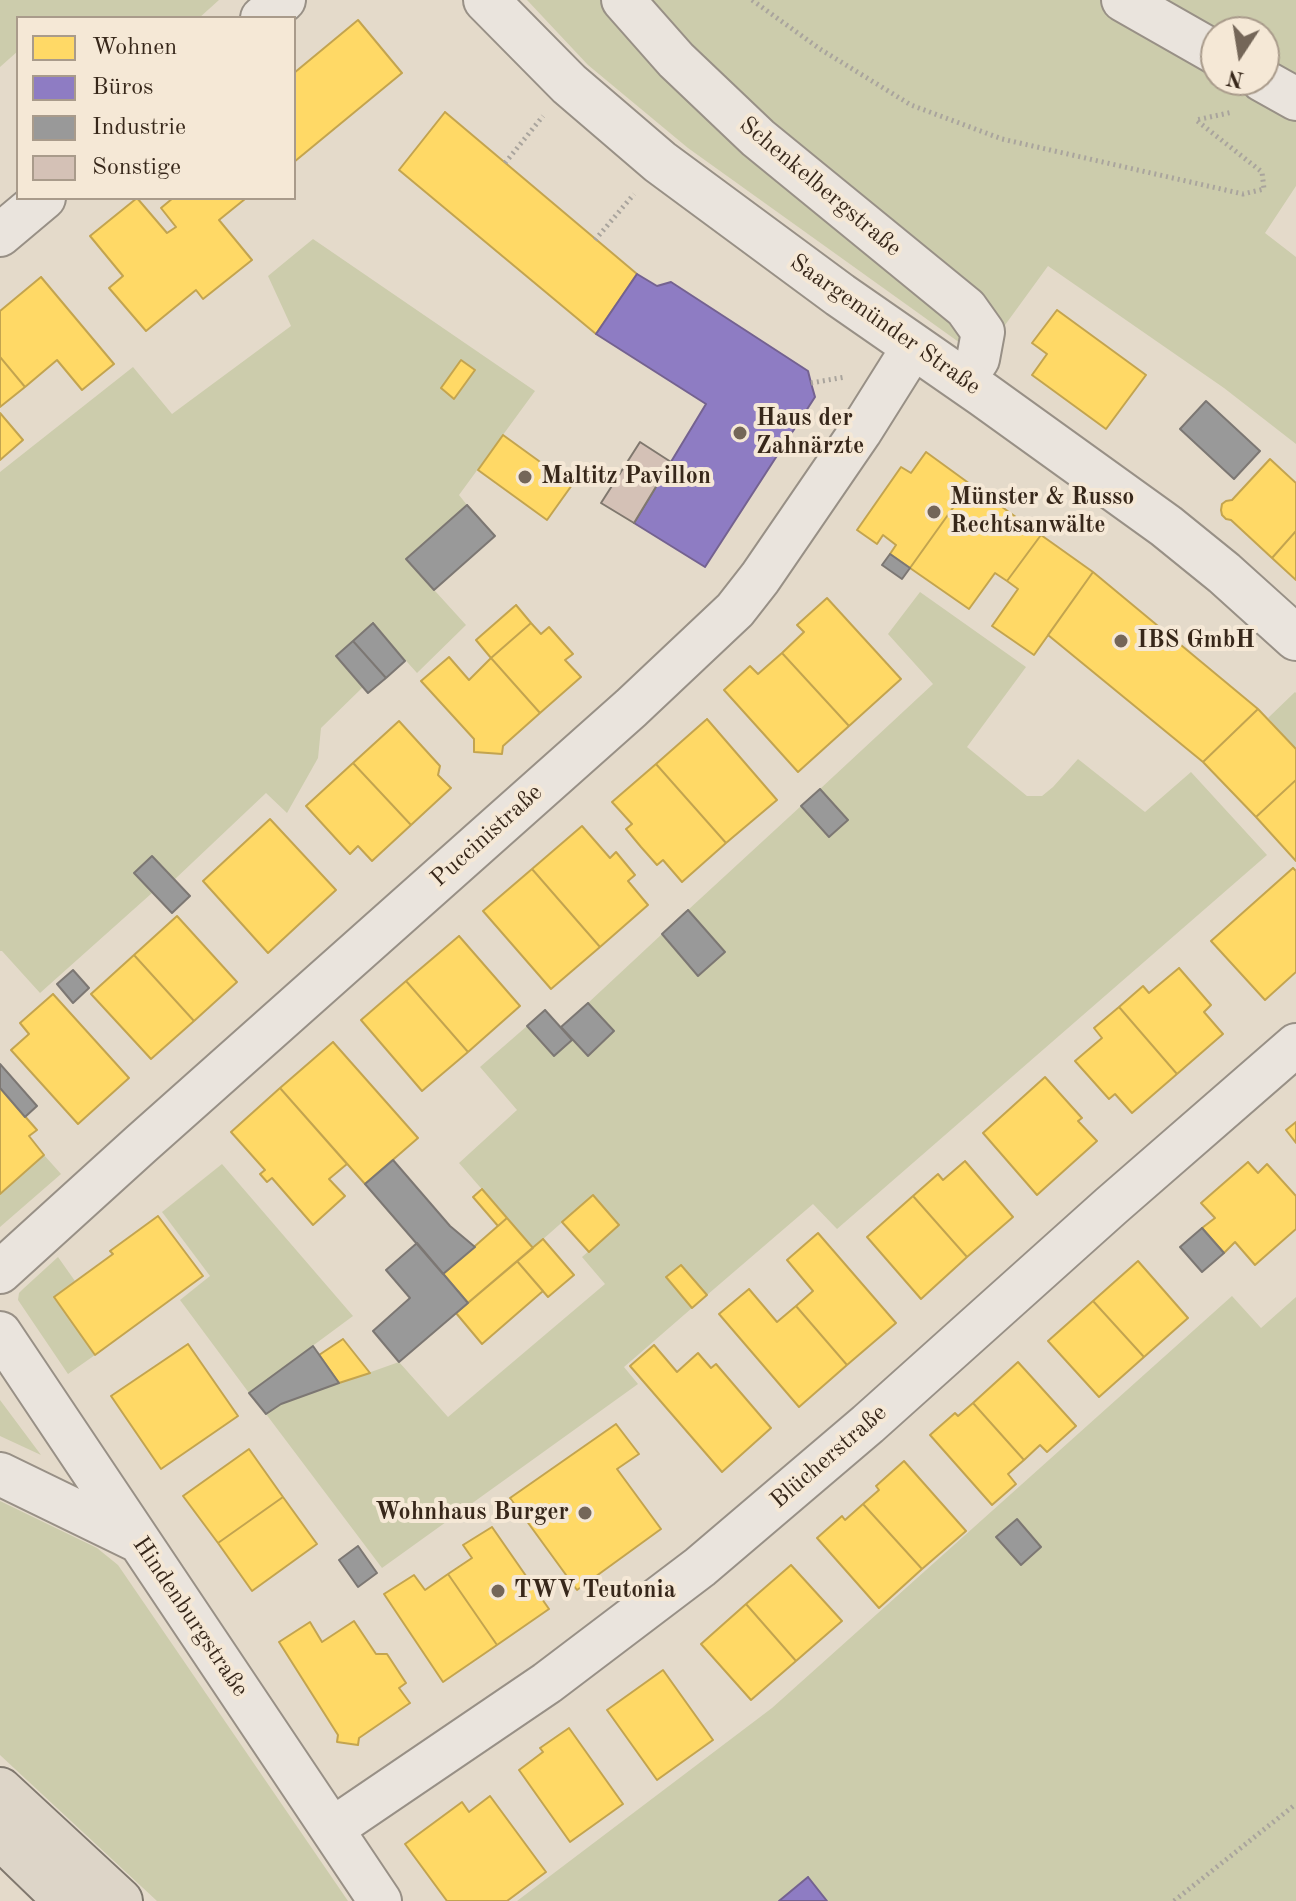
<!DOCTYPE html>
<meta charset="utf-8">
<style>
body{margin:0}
#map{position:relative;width:1296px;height:1901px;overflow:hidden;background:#e4daca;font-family:"Old Standard TT",serif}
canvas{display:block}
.legend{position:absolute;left:16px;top:16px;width:280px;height:184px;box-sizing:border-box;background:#f5e8d6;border:2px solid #a99b8b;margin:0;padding:10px 14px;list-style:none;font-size:24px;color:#37271a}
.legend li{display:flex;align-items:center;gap:16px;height:40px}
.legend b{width:40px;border:2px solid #a99b8b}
.north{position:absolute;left:1200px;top:16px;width:80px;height:80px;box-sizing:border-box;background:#f5e8d6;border:2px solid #a99b8b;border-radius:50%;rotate:192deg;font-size:22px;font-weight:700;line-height:32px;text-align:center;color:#37271a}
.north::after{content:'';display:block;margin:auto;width:28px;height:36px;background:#746658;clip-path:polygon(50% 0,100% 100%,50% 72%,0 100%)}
</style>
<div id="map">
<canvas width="1296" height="1901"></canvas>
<ul class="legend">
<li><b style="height:22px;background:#ffd966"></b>Wohnen</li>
<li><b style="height:22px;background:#8e7cc3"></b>Büros</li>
<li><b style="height:22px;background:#999"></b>Industrie</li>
<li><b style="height:22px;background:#d4c1b6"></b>Sonstige</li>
</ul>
<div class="north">N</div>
</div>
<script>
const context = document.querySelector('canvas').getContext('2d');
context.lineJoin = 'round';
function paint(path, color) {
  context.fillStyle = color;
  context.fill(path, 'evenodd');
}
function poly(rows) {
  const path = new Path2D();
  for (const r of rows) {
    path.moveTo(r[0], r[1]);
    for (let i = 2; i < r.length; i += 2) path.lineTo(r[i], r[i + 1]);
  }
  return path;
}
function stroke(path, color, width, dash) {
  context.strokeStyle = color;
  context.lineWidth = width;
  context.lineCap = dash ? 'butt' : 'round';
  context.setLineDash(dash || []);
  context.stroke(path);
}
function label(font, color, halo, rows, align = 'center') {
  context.font = font + ' "Old Standard TT",serif';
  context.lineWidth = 8;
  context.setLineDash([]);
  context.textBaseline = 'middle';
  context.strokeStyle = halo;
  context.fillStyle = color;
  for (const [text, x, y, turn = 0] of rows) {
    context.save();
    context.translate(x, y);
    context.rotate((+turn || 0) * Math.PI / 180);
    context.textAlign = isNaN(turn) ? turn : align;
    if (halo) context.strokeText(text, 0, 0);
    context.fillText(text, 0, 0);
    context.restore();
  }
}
paint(poly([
 [0,0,219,0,199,18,18,18,18,51,0,67],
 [527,0,1296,0,1296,186,1265,233,1296,257,1296,444,1224,388,1048,266,981,358,688,148,588,65],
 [1216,32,1264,32,1264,80,1216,80],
 [313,239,535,391,459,495,467,505,406,559,466,625,417,673,373,624,363,687,321,728,318,758,287,813,266,793,174,880,152,857,134,873,152,893,40,993,2,951,0,951,0,472,133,367,172,414,291,326,268,276],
 [920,592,1026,667,967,747,1027,796,1042,796,1053,787,1078,759,1145,812,1191,772,1267,855,837,1229,813,1204,707,1295,681,1265,666,1278,692,1308,624,1367,638,1384,382,1568,266,1414,281,1404,399,1362,448,1417,605,1284,582,1257,619,1225,593,1195,533,1248,459,1163,517,1110,480,1067,527,1026,553,1056,572,1040,588,1056,614,1031,588,1003,662,934,698,976,725,952,688,910,801,806,829,837,848,820,820,789,933,684,888,634],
 [1295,692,1296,693,1296,749,1268,718],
 [44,1155,61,1174,0,1227,0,1194],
 [222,1164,353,1316,249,1393,180,1300,210,1276,162,1212],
 [58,1257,75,1281,54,1298,95,1355,68,1374,18,1300,19,1293,23,1289],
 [1232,1296,1261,1328,1296,1297,1296,1901,517,1901,772,1708],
 [0,1400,41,1455,0,1436],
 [0,1501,97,1548,118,1565,348,1901,157,1901,0,1755]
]), '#ccccac');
const homes = poly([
 [358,20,402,73,294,162,294,73,358,20],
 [445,112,637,274,596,334,399,170,445,112],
 [137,198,167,233,176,227,161,208,173,198,243,198,245,199,219,220,252,260,203,299,196,290,146,331,109,288,123,276,90,236,137,198],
 [41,277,114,364,82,390,57,360,25,387,0,357,0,311,41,277],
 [1057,310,1146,375,1106,429,1032,375,1047,354,1032,343,1057,310],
 [0,357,25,387,0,407,0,357],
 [461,360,475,370,454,399,441,388,461,360],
 [0,413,23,440,0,460,0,413],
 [503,435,572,485,547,520,478,470,503,435],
 [926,452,970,484,910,568,890,554,896,545,883,535,877,544,857,530,901,467,911,473,926,452],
 [1270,459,1296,483,1296,531,1272,558,1231,520,1226,519,1222,515,1221,510,1222,504,1226,501,1232,500,1270,459],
 [970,484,1041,535,1007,581,995,573,969,609,910,568,970,484],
 [1296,531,1296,580,1272,558,1296,531],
 [1041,535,1093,572,1034,655,992,626,1018,589,1007,581,1041,535],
 [1093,572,1258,709,1203,762,1048,635,1093,572],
 [827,598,901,679,849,726,782,653,804,632,797,625,827,598],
 [516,605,531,623,491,658,476,640,516,605],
 [531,623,541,634,549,627,573,654,565,660,581,677,540,713,491,658,531,623],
 [782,653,849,726,798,772,724,690,750,666,758,674,782,653],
 [449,657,469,680,491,658,540,713,503,746,502,754,474,752,474,739,421,681,449,657],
 [1258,709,1296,749,1296,780,1256,817,1203,762,1258,709],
 [707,719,777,800,726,843,656,764,707,719],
 [399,721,440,766,438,775,451,788,411,825,353,763,399,721],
 [353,763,411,825,372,861,358,846,350,854,306,806,353,763],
 [656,764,726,843,682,882,663,860,657,865,641,847,626,829,632,824,612,802,656,764],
 [1296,780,1296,861,1256,817,1296,780],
 [270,819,336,890,268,953,203,881,270,819],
 [582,826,610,858,616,852,635,875,628,881,648,905,600,947,532,869,582,826],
 [1293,868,1296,871,1296,972,1265,1000,1211,941,1293,868],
 [532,869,600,947,551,989,483,911,532,869],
 [177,916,237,982,194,1021,134,955,177,916],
 [459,936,520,1006,468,1052,406,981,459,936],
 [134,955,194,1021,151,1059,91,994,134,955],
 [1179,968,1211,1005,1204,1012,1223,1034,1177,1074,1119,1007,1143,986,1149,993,1179,968],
 [406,981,468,1052,422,1091,361,1020,406,981],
 [53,994,129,1078,78,1124,11,1050,29,1034,20,1023,53,994],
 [1119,1007,1177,1074,1132,1113,1115,1094,1109,1099,1075,1061,1102,1038,1094,1028,1119,1007],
 [333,1042,418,1138,365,1184,280,1088,333,1042],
 [1045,1077,1082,1118,1078,1121,1097,1141,1037,1195,983,1133,1045,1077],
 [0,1088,37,1130,29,1136,44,1155,0,1194,0,1088],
 [280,1088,347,1164,329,1179,345,1196,313,1225,272,1178,267,1182,260,1174,265,1170,231,1132,280,1088],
 [1296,1122,1296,1143,1286,1130,1296,1122],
 [965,1161,1013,1217,967,1257,913,1196,938,1174,943,1180,965,1161],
 [1248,1162,1258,1173,1267,1164,1296,1196,1296,1229,1255,1265,1235,1242,1224,1253,1202,1228,1215,1218,1201,1203,1248,1162],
 [482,1189,507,1218,498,1226,473,1197,482,1189],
 [593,1195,619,1225,589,1252,562,1222,593,1195],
 [913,1196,967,1257,921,1299,867,1237,913,1196],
 [158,1216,203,1276,95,1355,54,1297,113,1254,110,1251,158,1216],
 [507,1218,533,1248,468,1303,443,1274,507,1218],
 [818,1233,896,1323,847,1365,796,1306,813,1291,787,1260,818,1233],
 [543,1239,574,1275,548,1297,517,1261,543,1239],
 [517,1261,543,1291,482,1344,456,1313,517,1261],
 [1138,1261,1188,1318,1144,1357,1093,1301,1138,1261],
 [681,1265,707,1295,692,1308,666,1277,681,1265],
 [749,1289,777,1322,796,1306,847,1365,799,1407,719,1314,749,1289],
 [1093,1301,1144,1357,1099,1397,1048,1341,1093,1301],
 [343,1339,370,1373,339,1383,319,1355,343,1339],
 [188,1344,238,1416,161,1469,111,1396,188,1344],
 [654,1345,677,1372,698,1353,711,1368,716,1364,771,1428,722,1472,630,1366,654,1345],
 [1018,1362,1076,1426,1047,1452,1040,1445,1024,1460,973,1403,1018,1362],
 [973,1403,1024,1460,1008,1474,1016,1484,992,1505,930,1435,955,1413,958,1416,973,1403],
 [616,1424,639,1454,617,1469,661,1529,577,1590,510,1498,616,1424],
 [249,1449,283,1497,218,1543,183,1496,249,1449],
 [904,1461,966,1531,922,1569,863,1504,879,1490,876,1486,904,1461],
 [283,1497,317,1544,252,1591,218,1543,283,1497],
 [863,1504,922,1569,879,1608,817,1538,842,1516,845,1520,863,1504],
 [492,1527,549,1609,497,1645,448,1574,472,1558,463,1545,492,1527],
 [791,1565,842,1621,796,1661,746,1604,791,1565],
 [448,1574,497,1645,443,1682,384,1594,414,1575,425,1590,448,1574],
 [746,1604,796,1661,751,1700,701,1644,746,1604],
 [354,1621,376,1654,387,1654,406,1683,399,1688,410,1703,359,1738,358,1745,337,1742,338,1735,279,1642,310,1622,322,1642,354,1621],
 [663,1670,713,1740,657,1780,607,1710,663,1670],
 [569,1728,623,1804,570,1842,519,1770,543,1752,540,1748,569,1728],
 [490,1796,546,1872,507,1901,447,1901,405,1844,462,1802,469,1812,490,1796]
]);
paint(homes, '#ffd966');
stroke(homes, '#c3a44f', 2);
const offices = poly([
 [637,274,657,286,671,282,808,371,811,383,815,397,705,567,634,523,706,404,596,334,637,274],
 [808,1877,827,1901,779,1901,808,1877]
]);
paint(offices, '#8e7cc3');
stroke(offices, '#746290', 2);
const industry = poly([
 [1206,401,1260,451,1234,479,1180,429,1206,401],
 [467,505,495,536,434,590,406,559,467,505],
 [890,554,910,568,902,579,882,565,890,554],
 [373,623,405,661,386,678,353,641,373,623],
 [353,641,386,678,368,693,336,656,353,641],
 [820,789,848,820,829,837,801,806,820,789],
 [152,856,190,896,172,913,134,873,152,856],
 [688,910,725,952,698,976,662,934,688,910],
 [73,970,89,988,73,1003,57,984,73,970],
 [588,1003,614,1031,588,1056,561,1027,588,1003],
 [545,1010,572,1040,554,1056,527,1026,545,1010],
 [0,1064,37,1106,25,1117,0,1088,0,1064],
 [393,1160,450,1226,475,1247,443,1274,365,1184,393,1160],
 [1202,1228,1224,1253,1202,1272,1180,1247,1202,1228],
 [417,1243,468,1303,399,1362,373,1331,410,1298,386,1270,417,1243],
 [313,1346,339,1383,281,1404,266,1414,249,1393,313,1346],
 [1017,1519,1041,1547,1021,1565,996,1537,1017,1519],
 [358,1546,377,1573,358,1587,339,1560,358,1546]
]);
paint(industry, '#999');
stroke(industry, '#7c7773', 2);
const building = poly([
 [640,442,671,462,634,523,601,503,640,442]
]);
paint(building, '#d4c1b6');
stroke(building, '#80786e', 2);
const minor = poly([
 [623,0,676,60,758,138,966,308,983,332,978,359,964,380],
 [1123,0,1216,53],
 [262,18,284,0],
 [1262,80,1296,99],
 [0,235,44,198],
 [0,1272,141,1144,631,708,735,610,760,578,860,432,914,346],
 [0,1333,380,1901],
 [0,1474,138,1541],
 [332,1829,547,1683,700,1567,868,1424,1111,1206,1296,1045]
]);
const tertiary = poly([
 [486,0,569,84,660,162,840,295,984,395,1166,526,1224,573,1296,638]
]);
const motorway = poly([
 [0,1790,120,1901],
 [0,1836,67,1901]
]);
stroke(minor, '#989086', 46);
stroke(tertiary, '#989086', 48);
stroke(motorway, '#80786e', 48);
stroke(poly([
 [752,0,820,49,911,105,1002,139,1243,194,1264,189,1262,172,1196,120,1233,112],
 [505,163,543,116],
 [595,240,634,194],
 [811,383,845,377],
 [1174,1901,1296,1804]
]), '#a9a49d', 5, [2, 4]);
stroke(minor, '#eae4dd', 42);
stroke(tertiary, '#eae4dd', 44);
stroke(motorway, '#ddd5c8', 44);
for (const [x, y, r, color] of [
 [740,433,8,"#746658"],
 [525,477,8,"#746658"],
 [934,512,8,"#746658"],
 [1121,641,8,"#746658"],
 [585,1513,8,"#746658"],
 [498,1591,8,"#746658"]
]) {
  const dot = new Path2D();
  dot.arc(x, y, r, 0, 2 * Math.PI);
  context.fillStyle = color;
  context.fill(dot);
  stroke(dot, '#f5e8d6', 3);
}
label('24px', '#37271a', '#f5e8d6', [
 ["Schenkelbergstraße",820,187,40],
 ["Saargemünder Straße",885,325,35],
 ["Puccinistraße",487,836,-42],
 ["Blücherstraße",829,1457,-41],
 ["Hindenburgstraße",190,1617,56]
]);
label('bold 24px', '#37271a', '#f5e8d6', [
 ["Haus der",756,419],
 ["Zahnärzte",756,447],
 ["Maltitz Pavillon",541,477],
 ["Münster & Russo",950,498],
 ["Rechtsanwälte",950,526],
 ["IBS GmbH",1137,641],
 ["Wohnhaus Burger",569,1513,"right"],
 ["TWV Teutonia",514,1591]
], 'left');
</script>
